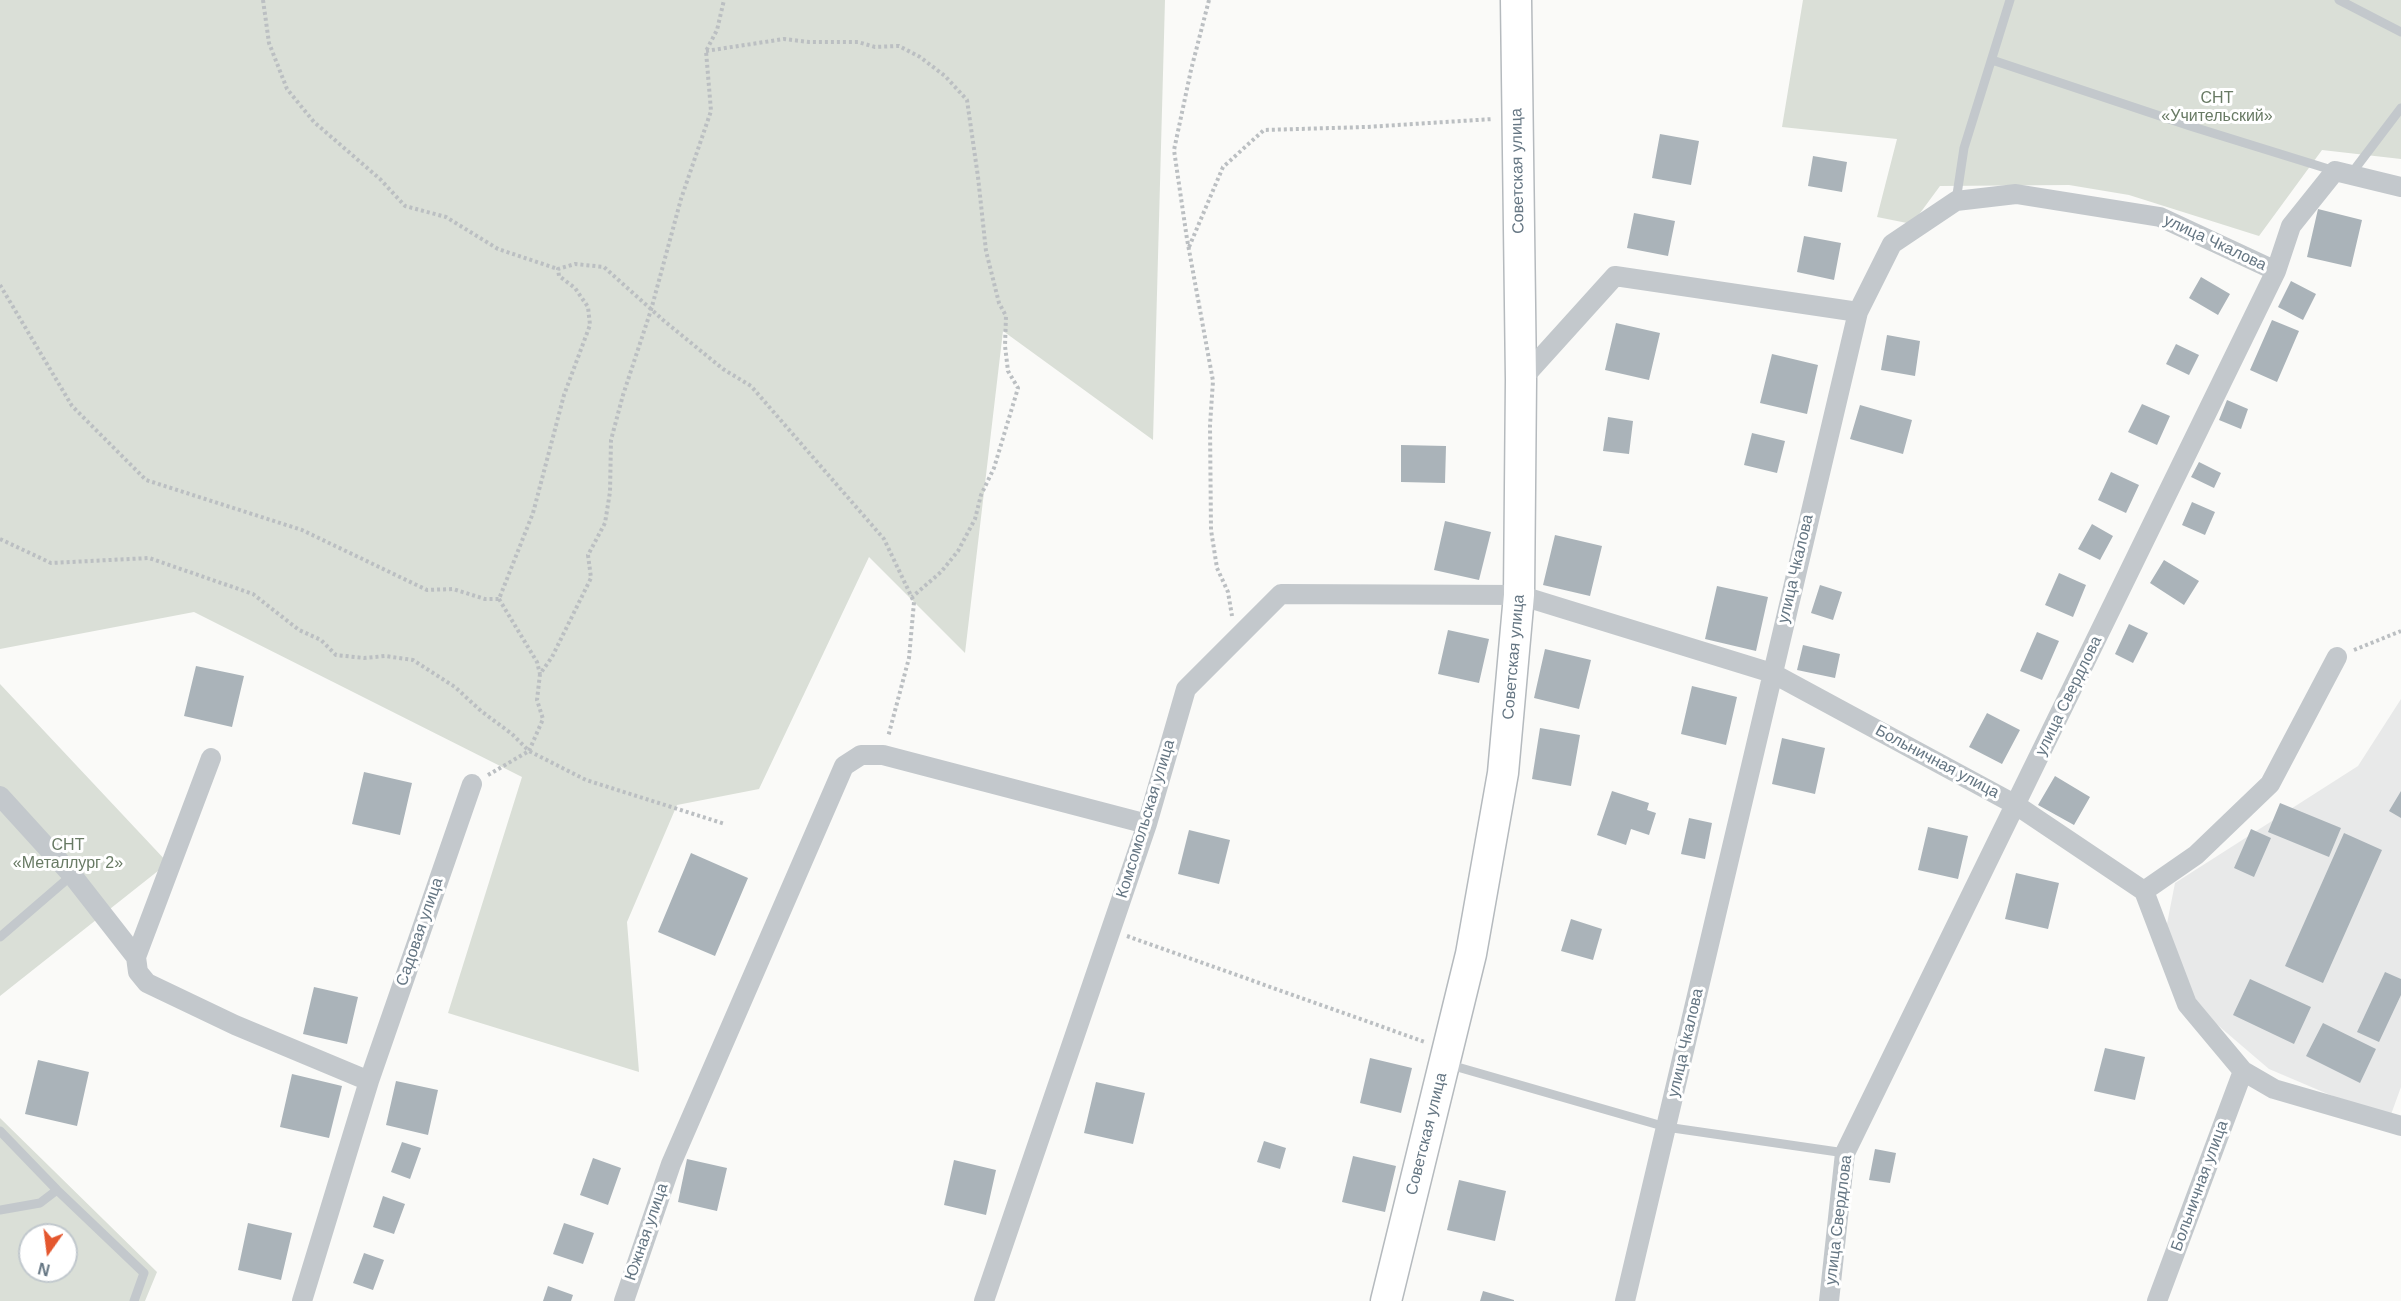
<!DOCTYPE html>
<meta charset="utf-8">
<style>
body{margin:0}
#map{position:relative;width:2401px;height:1301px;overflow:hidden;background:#fafaf8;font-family:Helvetica,sans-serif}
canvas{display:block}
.north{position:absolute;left:18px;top:1223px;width:60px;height:60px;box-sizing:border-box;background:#fff;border:2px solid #c1c8cd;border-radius:50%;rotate:194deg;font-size:16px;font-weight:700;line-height:24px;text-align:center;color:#657683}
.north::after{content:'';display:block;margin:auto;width:21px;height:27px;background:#e4572e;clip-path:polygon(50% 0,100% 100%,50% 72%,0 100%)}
</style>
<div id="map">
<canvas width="2401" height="1301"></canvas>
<div class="north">N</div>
</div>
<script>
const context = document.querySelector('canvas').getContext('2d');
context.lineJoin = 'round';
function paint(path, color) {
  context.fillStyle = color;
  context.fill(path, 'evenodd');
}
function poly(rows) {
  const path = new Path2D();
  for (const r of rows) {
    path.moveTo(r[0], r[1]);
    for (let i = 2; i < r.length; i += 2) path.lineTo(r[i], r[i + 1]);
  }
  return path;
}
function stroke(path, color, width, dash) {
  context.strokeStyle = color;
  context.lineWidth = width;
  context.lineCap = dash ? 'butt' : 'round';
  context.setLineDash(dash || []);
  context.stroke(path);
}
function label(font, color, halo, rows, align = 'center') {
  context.font = font + ' Helvetica,sans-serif';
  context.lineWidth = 6;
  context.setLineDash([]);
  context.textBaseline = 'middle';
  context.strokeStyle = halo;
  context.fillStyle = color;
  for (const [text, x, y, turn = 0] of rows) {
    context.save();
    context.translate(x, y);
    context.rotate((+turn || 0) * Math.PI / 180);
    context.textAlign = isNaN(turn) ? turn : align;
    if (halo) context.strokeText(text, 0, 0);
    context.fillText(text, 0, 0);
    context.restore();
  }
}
paint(poly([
 [2401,699,2401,1087,2389,1120,2269,1069,2193,1004,2165,934,2175,883,2358,766]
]), '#e8e9e9');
paint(poly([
 [0,0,1165,0,1153,440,1003,331,965,653,869,557,759,789,677,805,627,922,639,1072,448,1013,522,777,194,612,0,649],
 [1803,0,2401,0,2401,159,2322,150,2259,236,2129,195,2069,185,1940,186,1912,224,1877,217,1897,139,1782,127],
 [0,684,168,863,0,996],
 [0,1118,157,1272,145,1301,0,1301],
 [30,1235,66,1235,66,1271,30,1271]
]), '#dadfd7');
paint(poly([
 [1660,134,1699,141,1691,185,1652,178],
 [1813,156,1847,162,1842,192,1808,186],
 [2318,209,2362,220,2351,267,2307,257],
 [1634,213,1675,221,1668,256,1627,248],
 [1804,236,1841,243,1834,280,1797,272],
 [2201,277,2230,294,2218,315,2189,298],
 [2291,281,2316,294,2303,320,2278,307],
 [2272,320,2299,331,2277,382,2250,370],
 [1616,323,1660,333,1649,380,1605,370],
 [1887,335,1920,341,1915,376,1881,370],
 [2176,344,2199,355,2189,375,2166,364],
 [1772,354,1818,365,1807,414,1760,403],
 [2227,400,2248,409,2241,429,2219,420],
 [2142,404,2170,416,2157,445,2128,432],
 [1860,405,1912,420,1903,454,1850,439],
 [1608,417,1633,421,1629,454,1603,451],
 [1752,433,1785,441,1777,473,1744,465],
 [1401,445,1446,446,1445,483,1401,482],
 [2199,462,2221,473,2214,488,2191,477],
 [2111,472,2139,485,2126,513,2098,500],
 [2192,502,2215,512,2205,535,2182,525],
 [1445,521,1491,532,1479,580,1434,570],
 [2092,524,2113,536,2100,560,2078,549],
 [1555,535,1602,546,1590,596,1543,585],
 [2164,560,2199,581,2184,605,2150,583],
 [2059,573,2086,585,2073,617,2045,605],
 [1820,585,1842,592,1833,620,1811,613],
 [1717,586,1768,597,1756,651,1705,639],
 [2129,624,2148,633,2133,663,2115,654],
 [1448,630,1489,639,1479,683,1438,674],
 [2037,632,2059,641,2042,680,2020,671],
 [1803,645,1840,654,1835,678,1797,670],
 [1545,649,1591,660,1579,709,1534,698],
 [196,666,244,676,232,727,184,716],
 [1692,686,1737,697,1726,745,1681,734],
 [1987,713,2020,730,2002,764,1969,747],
 [1540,728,1580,735,1571,786,1532,779],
 [1782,738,1825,748,1815,794,1772,784],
 [364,772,412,783,400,835,352,824],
 [2055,776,2090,797,2074,825,2038,805],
 [1612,791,1649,803,1647,810,1656,813,1649,835,1631,829,1626,845,1597,835],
 [2401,791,2401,818,2389,811],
 [2280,803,2341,828,2329,857,2268,832],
 [1689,818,1712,823,1705,859,1681,854],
 [1928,827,1968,836,1958,879,1918,870],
 [2251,829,2271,838,2254,877,2234,868],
 [1189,830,1230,840,1219,884,1178,874],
 [2344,833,2382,850,2323,983,2285,966],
 [691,853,748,878,715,956,658,932],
 [2016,873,2059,883,2048,929,2005,919],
 [1571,919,1602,929,1593,960,1561,951],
 [2385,972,2401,979,2401,995,2379,1042,2357,1032],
 [2250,979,2311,1007,2294,1044,2233,1015],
 [314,987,358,997,347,1044,303,1034],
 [2323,1023,2376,1049,2360,1083,2306,1056],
 [2105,1048,2145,1057,2135,1100,2094,1091],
 [1370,1058,1412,1068,1401,1113,1360,1103],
 [38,1060,89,1072,77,1126,25,1114],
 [292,1074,342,1086,329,1138,280,1127],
 [396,1081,438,1090,428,1135,386,1125],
 [1096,1082,1145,1093,1133,1144,1084,1133],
 [1264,1141,1286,1148,1280,1169,1257,1162],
 [402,1142,421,1148,410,1179,391,1172],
 [1875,1149,1896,1153,1890,1183,1869,1180],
 [1353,1156,1396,1166,1385,1212,1342,1202],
 [593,1158,621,1168,608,1205,580,1195],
 [687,1159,727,1168,717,1211,678,1202],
 [954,1160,996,1170,986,1215,944,1205],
 [1459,1180,1506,1191,1495,1241,1447,1230],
 [383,1196,405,1204,394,1234,373,1227],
 [248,1223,292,1233,281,1280,238,1270],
 [564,1223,594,1233,583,1264,553,1254],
 [364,1253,384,1260,373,1290,353,1283],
 [548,1286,573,1295,571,1301,543,1301],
 [1483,1291,1514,1300,1514,1301,1480,1301]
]), '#aab3b9');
const primary = poly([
 [1386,1301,1471,954,1503,773,1519,595,1521,380,1516,0]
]);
stroke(primary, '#b5babe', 33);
stroke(poly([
 [263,0,269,43,287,89,314,122,380,179,405,206,446,217,498,249,558,269],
 [1209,0,1191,70,1174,150,1187,239,1213,381,1210,425,1211,530,1217,568,1228,592,1232,616],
 [706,51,784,39,809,42,858,42,875,47,899,46,920,57,945,76,967,100,978,177,986,251,999,303,1006,316,1005,346,1008,371,1018,388,994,468,981,495,975,519,958,551,941,572,912,597],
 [1189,247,1223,167,1264,130,1366,127,1493,119],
 [0,285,72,406,146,480,302,530,427,590,453,589,485,599,499,599,533,513,564,395,590,325,588,307,575,288,559,276,558,269,575,264,604,267,663,320,723,369,751,386,884,539,914,602,909,658,888,737],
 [0,539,51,563,149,558,253,594,299,630,321,640,336,655,364,658,385,656,413,660,455,687,481,711,512,734,529,751,543,719,537,700,540,674,552,657,591,578,588,555,605,523,610,492,611,440,623,395,651,310,681,199,711,111,706,51,717,30,724,0],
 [499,599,537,662,540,674],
 [2354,650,2401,631],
 [488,775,529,751,586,780,725,824],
 [1127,936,1425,1042]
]), '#bbbfc2', 4, [3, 3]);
stroke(poly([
 [2339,0,2401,32],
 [1992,60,2190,126,2335,171],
 [2351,174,2401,108],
 [1956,201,1964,148,2010,0],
 [0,937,72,875],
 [1447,1064,1666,1127,1845,1153],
 [0,1131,57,1190,40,1203,0,1210],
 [57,1190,144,1273,134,1301]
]), '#c3c8cc', 9);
stroke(poly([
 [1521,380,1615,276,1858,312],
 [211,758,136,957,138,972,147,983,235,1025,369,1081],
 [0,796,72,875,136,957],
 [2144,891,2196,855,2270,784,2337,657],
 [302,1301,369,1081,472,784],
 [624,1301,671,1164,844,766,861,755,883,755,1147,824],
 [984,1301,1147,824,1186,689,1281,594,1519,595,1772,673,2016,805,2144,891,2187,1004,2243,1071,2274,1089,2401,1126],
 [1625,1301,1858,312,1892,244,1956,201,2016,194,2160,217,2276,271],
 [1829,1301,1845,1153,2276,271,2291,226,2335,171,2401,187],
 [2157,1301,2243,1071]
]), '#c3c8cc', 20);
stroke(primary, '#fff', 30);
label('16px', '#687a64', '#fff', [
 ["СНТ",2217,99],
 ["«Учительский»",2217,117],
 ["СНТ",68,846],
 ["«Металлург 2»",68,864]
]);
label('16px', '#657683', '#fff', [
 ["Советская улица",1518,171,-91],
 ["улица Чкалова",2215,243,25],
 ["улица Чкалова",1796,569,-77],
 ["Советская улица",1514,657,-85],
 ["улица Свердлова",2069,696,-64],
 ["Больничная улица",1937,762,28],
 ["Комсомольская улица",1146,819,-73],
 ["Садовая улица",420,932,-71],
 ["улица Чкалова",1686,1043,-77],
 ["Советская улица",1427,1134,-76],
 ["Больничная улица",2200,1186,-70],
 ["улица Свердлова",1839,1220,-83],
 ["Южная улица",647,1232,-71]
]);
</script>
